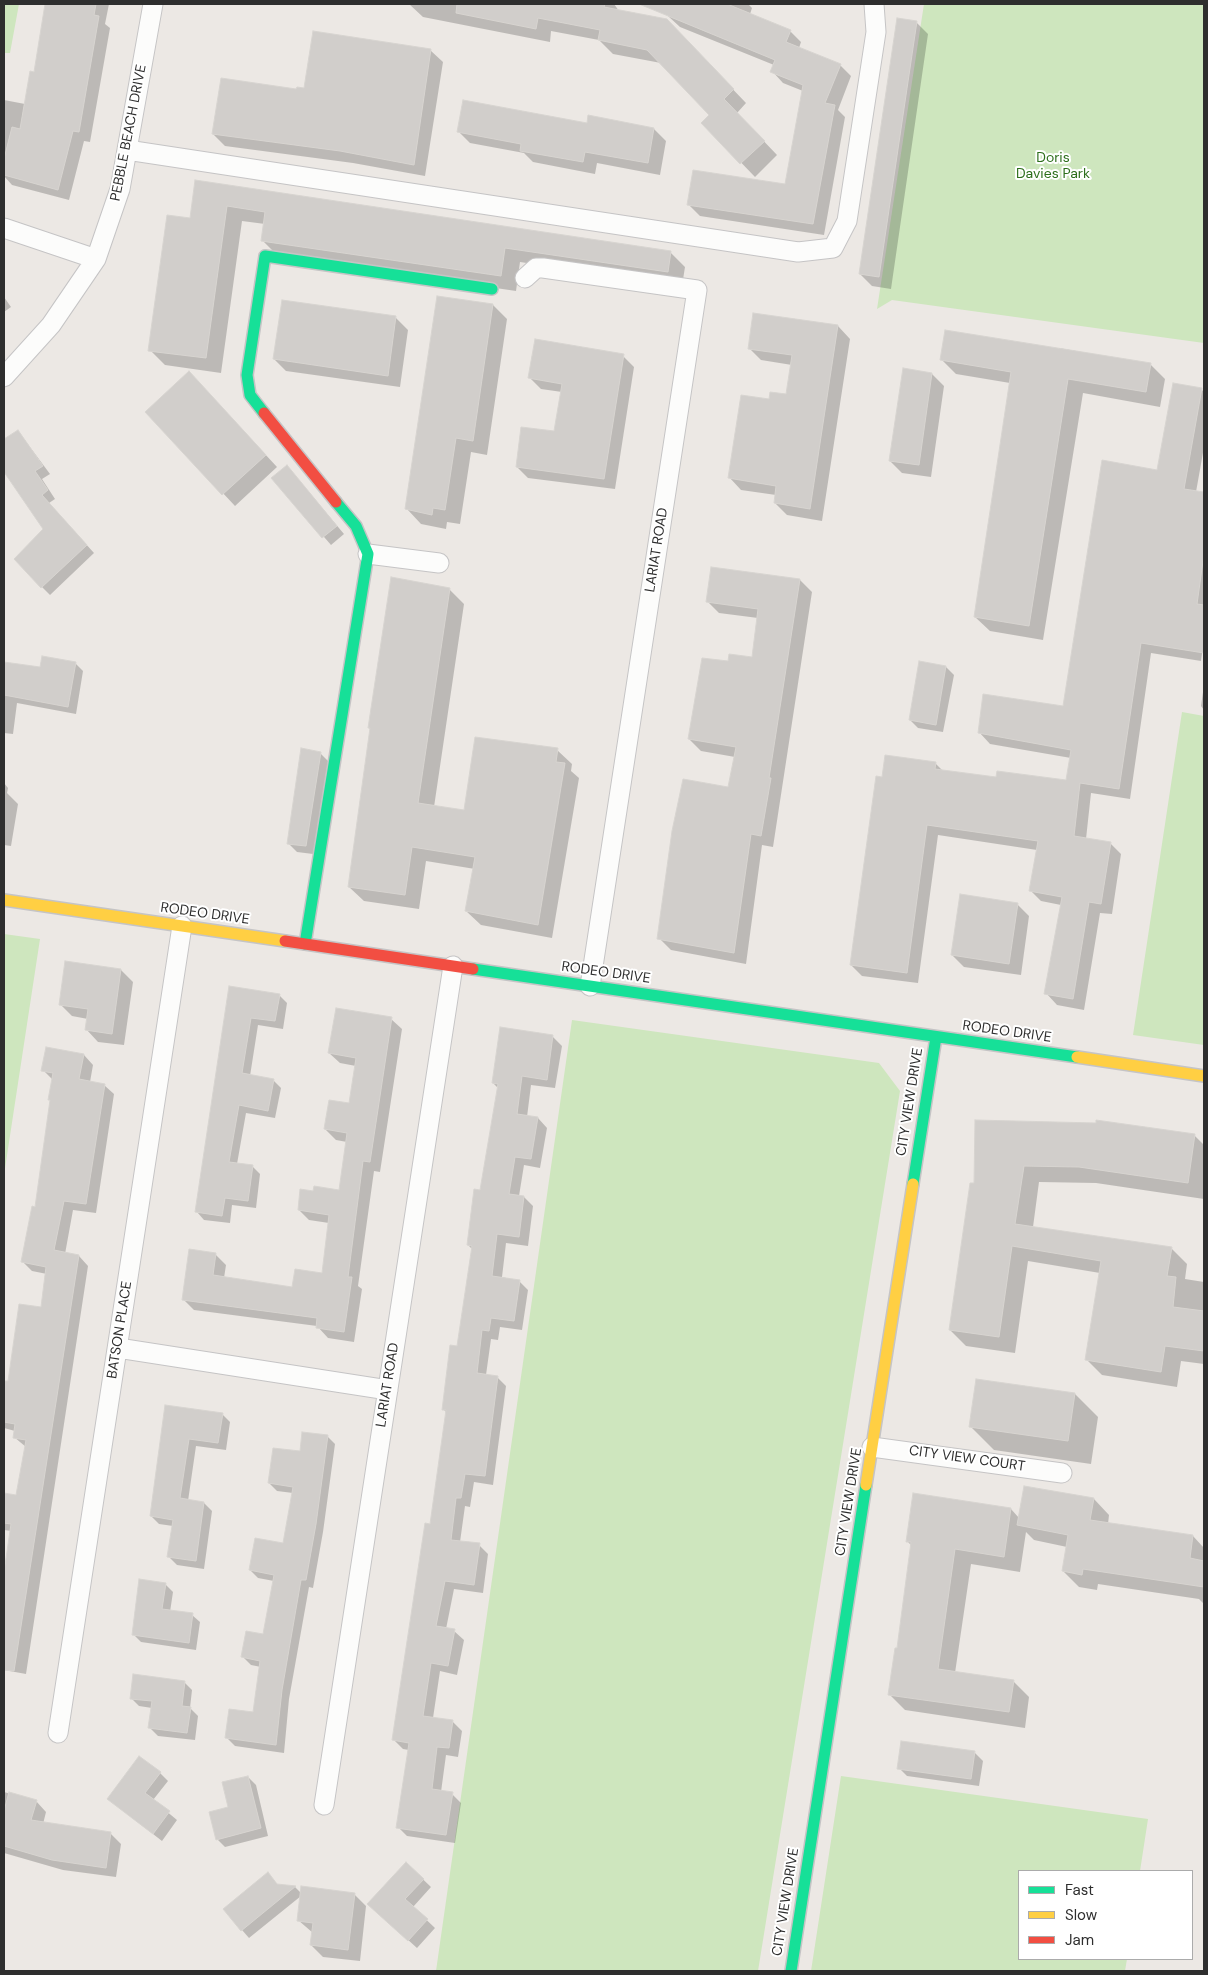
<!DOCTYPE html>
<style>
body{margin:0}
#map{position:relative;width:1208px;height:1975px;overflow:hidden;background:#ece8e4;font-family:"DM Sans",sans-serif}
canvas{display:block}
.frame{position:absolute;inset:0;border:5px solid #2e2e2e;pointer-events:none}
.legend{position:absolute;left:1018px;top:1870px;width:175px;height:90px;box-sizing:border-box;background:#fff;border:1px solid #ababab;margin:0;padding:6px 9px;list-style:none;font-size:15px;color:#2e2e2e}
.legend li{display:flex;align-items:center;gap:10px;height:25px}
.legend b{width:25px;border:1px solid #ababab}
</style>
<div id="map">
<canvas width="1208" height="1975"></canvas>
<div class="frame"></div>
<ul class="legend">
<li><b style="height:6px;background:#16e098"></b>Fast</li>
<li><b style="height:6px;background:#ffcf43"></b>Slow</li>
<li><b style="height:6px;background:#f24e42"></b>Jam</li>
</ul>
</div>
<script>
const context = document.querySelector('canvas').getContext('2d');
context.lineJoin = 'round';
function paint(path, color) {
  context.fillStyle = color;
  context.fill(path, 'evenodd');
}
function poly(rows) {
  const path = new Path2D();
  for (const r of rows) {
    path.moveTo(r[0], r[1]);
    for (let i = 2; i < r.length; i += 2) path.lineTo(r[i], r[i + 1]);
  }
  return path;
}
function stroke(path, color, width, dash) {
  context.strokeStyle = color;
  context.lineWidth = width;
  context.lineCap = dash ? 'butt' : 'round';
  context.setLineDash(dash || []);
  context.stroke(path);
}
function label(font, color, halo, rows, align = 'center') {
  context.font = font + ' "DM Sans",sans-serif';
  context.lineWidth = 4;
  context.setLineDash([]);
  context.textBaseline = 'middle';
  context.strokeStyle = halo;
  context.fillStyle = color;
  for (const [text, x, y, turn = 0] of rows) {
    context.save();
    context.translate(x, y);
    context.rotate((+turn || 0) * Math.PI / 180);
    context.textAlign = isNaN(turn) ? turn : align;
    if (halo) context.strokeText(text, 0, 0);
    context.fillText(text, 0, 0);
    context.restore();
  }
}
paint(poly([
 [4,4,19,4,10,53,4,53],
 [924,4,1204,4,1204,343,892,300,877,309],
 [1182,712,1204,716,1204,1045,1133,1035],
 [4,934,40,939,4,1175],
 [572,1020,879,1063,900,1091,758,1971,436,1971],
 [841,1776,1148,1819,1140,1871,1019,1871,1019,1959,1127,1959,1125,1971,811,1971]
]), '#cee6be');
paint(poly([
 [46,4,109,4,105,24,110,28,90,142,84,141,69,200,12,185,4,176,4,100,25,104,35,73],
 [409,4,614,4,619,11,678,32,746,103,737,113,777,155,755,177,703,123,711,115,661,63,613,54,599,40,551,31,550,42,423,17],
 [673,4,748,4,752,8,750,14,790,31,801,42,799,48,840,65,851,76,838,110,845,117,824,235,700,216,689,205,786,186,803,91,783,83,772,71,774,65,680,27,668,16],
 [916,22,928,34,891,289,872,286,860,274],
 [430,50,443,62,425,176,353,163,225,146,213,134,297,90],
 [588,125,654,129,666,141,660,175,597,163,595,174,533,162,524,153,470,143,458,131],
 [196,181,670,252,685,267,682,286,520,262,516,291,278,256,263,241,265,224,242,221,221,373,165,365,150,350,191,219],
 [4,297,11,307,4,312],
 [283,302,396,318,408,330,400,387,286,371,274,359],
 [493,305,507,319,487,455,471,452,460,524,447,522,446,529,421,524,407,509],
 [838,326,850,339,822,521,787,515,775,503,776,495,741,490,729,477,770,400,787,396,792,365,761,360,749,348],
 [1059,348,1150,364,1165,379,1160,407,1083,393,1043,640,990,631,975,617,1010,383,956,374,941,359,1059,351],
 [623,356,634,367,615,489,528,478,517,467,555,432,562,392,541,389,530,378],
 [932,374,944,386,931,477,902,473,890,461],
 [201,385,277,467,235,506,147,412],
 [1201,389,1204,392,1204,447,1196,492,1204,493,1204,639,1201,661,1151,653,1130,799,1091,793,1086,839,1110,843,1121,854,1112,914,1100,913,1084,1010,1057,1005,1046,993,1061,905,1041,901,1030,890,1037,850,938,835,918,983,862,976,851,965,883,778,935,763,943,771,997,779,1067,782,1071,758,990,744,979,732,1064,707,1158,471],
 [18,431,50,474,42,479,55,499,49,503,94,553,50,595,42,587,45,530,4,470,4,441],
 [287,466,344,534,331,545,273,478],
 [800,580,812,592,773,847,762,845,746,964,671,950,659,938,729,789,735,757,701,751,689,739,729,662,753,659,758,618,719,613,707,601],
 [449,589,464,604,434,807,466,812,557,750,572,764,571,771,579,778,552,938,481,925,466,911,475,869,426,861,419,909,364,901,349,887,371,730,369,728],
 [4,663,41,668,75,663,83,671,76,714,17,703,13,734,4,733],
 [946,667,954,675,943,732,918,728,910,720],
 [1204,685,1204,710,1201,706],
 [320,753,328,761,313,854,297,852,289,844],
 [4,783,8,788,7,793,18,804,11,846,4,845],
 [1017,904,1029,916,1021,975,964,967,952,955],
 [121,970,133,982,124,1045,98,1042,86,1029,88,1019,72,1016,60,1004],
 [230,988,279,995,287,1003,283,1029,258,1025,250,1076,273,1080,281,1088,275,1118,246,1113,237,1164,252,1166,260,1174,256,1208,232,1205,230,1223,204,1220,197,1212],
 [391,1019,402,1029,380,1172,374,1171,358,1286,362,1289,354,1342,328,1338,317,1326,194,1310,183,1299,215,1254,226,1265,224,1278,294,1288,323,1275,329,1223,309,1220,299,1210,314,1192,340,1191,347,1142,336,1140,325,1129,350,1104,356,1066,340,1063,329,1053],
 [552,1036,562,1046,555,1088,531,1085,527,1117,538,1118,547,1128,540,1168,524,1165,519,1196,524,1197,533,1206,528,1246,506,1243,502,1277,519,1281,528,1290,522,1330,500,1327,498,1340,491,1339,486,1375,497,1377,506,1386,493,1485,474,1482,470,1507,465,1506,460,1542,479,1545,488,1554,483,1593,454,1589,446,1629,454,1631,464,1640,457,1675,440,1671,433,1718,452,1721,462,1731,458,1757,446,1755,441,1792,452,1794,461,1803,455,1843,407,1836,398,1827,409,1750,403,1749,394,1740,426,1525,432,1526,447,1413,443,1409,458,1347,472,1249,468,1245,481,1192,498,1088,493,1083],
 [84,1055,93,1065,90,1082,104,1085,114,1094,96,1213,73,1210,65,1254,79,1256,88,1266,26,1674,4,1670,4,1580,11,1531,4,1530,4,1494,17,1496,26,1447,14,1437,15,1431,4,1428,4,1382,9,1383,42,1308,47,1274,32,1271,23,1262,36,1208,53,1080,43,1070],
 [977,1121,1194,1135,1204,1145,1204,1199,1096,1183,1039,1182,1033,1227,1171,1248,1187,1264,1185,1279,1204,1282,1204,1364,1181,1361,1177,1387,1102,1375,1086,1359,1100,1273,1028,1261,1015,1353,966,1346,950,1330,975,1185],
 [1075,1394,1098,1417,1091,1464,994,1450,971,1427],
 [166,1407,222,1414,230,1422,226,1450,196,1446,188,1501,204,1503,212,1511,204,1569,177,1565,169,1557,173,1526,159,1524,151,1516],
 [327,1436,335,1444,323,1532,313,1588,309,1587,289,1699,284,1753,235,1746,227,1738,254,1714,261,1667,251,1665,243,1657,264,1635,274,1581,258,1578,250,1570,284,1544,293,1493,277,1491,269,1483,301,1453],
 [1094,1499,1109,1515,1108,1524,1193,1536,1204,1548,1204,1604,1199,1599,1098,1584,1097,1590,1079,1587,1063,1571,1067,1547,1034,1540,1026,1532,1020,1572,971,1564,955,1673,1013,1681,1029,1697,1025,1728,905,1710,889,1694,898,1650,912,1546,907,1541,1011,1509,1019,1518],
 [165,1584,173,1592,170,1612,192,1615,200,1622,196,1650,141,1642,133,1634],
 [184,1682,192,1690,190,1708,198,1716,195,1740,158,1736,150,1728,152,1708,139,1706,131,1698],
 [975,1753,983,1761,979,1786,907,1776,899,1768],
 [160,1773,168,1781,153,1800,177,1820,162,1841,108,1799],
 [248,1777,256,1785,268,1836,225,1847,217,1839,230,1808],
 [4,1792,36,1801,46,1812,43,1824,110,1833,121,1844,116,1877,63,1870,4,1853],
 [406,1863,431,1887,413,1907,435,1928,417,1948,376,1911],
 [268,1874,278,1885,295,1887,301,1893,354,1894,366,1906,360,1961,323,1957,311,1945,313,1933,298,1920,301,1896,249,1938,242,1930]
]), '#0003');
const building = poly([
 [45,4,96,4,94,15,99,16,79,132,73,131,58,190,4,175,4,159,12,127,20,129,30,71,34,72,45,4],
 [457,4,605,4,604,7,667,19,734,89,724,99,765,141,740,164,701,123,709,115,647,50,598,40,600,30,538,18,536,29,456,13,457,4],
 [639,4,727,4,791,30,786,42,841,64,825,103,835,105,813,224,687,205,693,170,785,184,803,85,770,72,775,60,639,4],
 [897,18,917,21,879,277,859,274,897,18],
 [313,31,431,49,414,165,340,151,212,134,221,78,296,89,297,87,304,88,313,31],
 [463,100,587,123,588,115,654,128,648,163,585,152,583,162,520,151,521,144,457,132,463,100],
 [195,180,671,251,668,272,505,248,501,276,261,241,265,212,227,206,206,358,148,351,167,215,190,218,195,180],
 [437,296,493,304,473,441,456,438,445,510,433,508,432,515,405,509,437,296],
 [282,300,396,316,388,376,273,359,282,300],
 [753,313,838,325,810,509,774,503,776,486,728,478,741,395,769,399,770,392,786,394,792,355,748,349,753,313],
 [945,330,1151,363,1146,392,1068,379,1029,626,974,617,1011,372,940,360,945,330],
 [535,339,624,354,604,479,516,467,521,427,554,431,562,384,528,378,535,339],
 [903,368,932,373,919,465,889,461,903,368],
 [189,371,266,455,222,495,145,412,189,371],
 [1173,383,1202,388,1184,489,1204,492,1204,554,1197,604,1204,605,1204,653,1141,643,1119,789,1080,783,1074,836,1111,842,1101,904,1089,902,1073,999,1044,994,1062,897,1029,891,1038,841,927,825,907,973,850,965,876,776,882,777,885,755,936,762,935,769,996,777,997,771,1066,780,1071,750,978,733,983,694,1063,706,1102,460,1157,470,1173,383],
 [18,430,43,466,35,471,48,490,42,495,87,545,41,588,14,559,43,529,4,472,4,439,18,430],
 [287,465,337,526,322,538,271,478,287,465],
 [711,567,800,579,769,778,771,778,761,836,751,834,734,953,657,939,672,831,683,779,728,787,736,747,688,739,702,658,728,661,729,654,752,657,758,609,706,602,711,567],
 [391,577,450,588,418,803,464,810,475,737,558,748,556,762,565,763,538,925,465,911,475,857,412,847,405,895,348,887,370,728,368,728,391,577],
 [42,656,76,662,68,707,4,695,4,662,40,667,42,656],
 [919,661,946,666,936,725,909,720,919,661],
 [301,748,321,752,306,846,287,844,301,748],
 [960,894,1018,903,1009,964,951,955,960,894],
 [65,961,121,969,112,1034,85,1030,88,1009,59,1005,65,961],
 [229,986,280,994,275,1021,251,1018,242,1073,274,1079,268,1111,239,1105,229,1162,253,1165,248,1201,225,1198,222,1216,195,1212,229,986],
 [336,1008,392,1017,370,1162,363,1161,348,1277,352,1277,344,1332,316,1328,317,1318,182,1300,189,1249,216,1253,213,1275,292,1287,295,1269,322,1273,329,1215,298,1210,300,1189,313,1191,314,1186,339,1190,347,1133,324,1129,329,1100,349,1103,356,1058,328,1053,336,1008],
 [500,1027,553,1035,547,1080,522,1076,517,1114,538,1117,531,1159,515,1157,509,1194,524,1196,519,1237,497,1234,492,1276,520,1280,514,1321,491,1318,489,1331,482,1330,477,1373,498,1376,485,1476,465,1474,461,1498,456,1498,451,1540,480,1543,474,1585,445,1581,436,1626,455,1629,448,1666,431,1663,423,1716,453,1720,449,1748,437,1747,432,1789,453,1792,446,1835,396,1828,409,1743,392,1740,425,1523,430,1524,446,1410,442,1410,450,1345,457,1346,472,1246,467,1245,474,1189,480,1190,498,1084,492,1083,500,1027],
 [46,1047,84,1054,79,1079,105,1084,86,1204,64,1201,54,1250,79,1255,14,1671,4,1670,4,1572,11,1524,4,1523,4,1493,16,1495,26,1440,13,1438,15,1424,4,1422,4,1381,8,1381,19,1304,41,1307,46,1267,21,1262,32,1206,35,1207,50,1100,48,1100,53,1073,41,1071,46,1047],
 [975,1120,1096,1123,1096,1120,1195,1134,1188,1183,1079,1167,1024,1166,1015,1224,1172,1247,1167,1276,1176,1277,1173,1307,1204,1311,1204,1351,1165,1346,1161,1372,1085,1360,1101,1261,1012,1246,999,1337,949,1330,970,1183,974,1183,975,1120],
 [976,1379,1075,1393,1068,1441,969,1427,976,1379],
 [165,1405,223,1413,218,1443,189,1439,180,1498,204,1502,196,1561,167,1557,173,1520,150,1516,165,1405],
 [302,1432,328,1435,316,1524,306,1580,301,1580,282,1690,276,1745,225,1738,229,1709,253,1712,260,1661,241,1657,246,1631,263,1634,274,1575,249,1570,255,1538,283,1543,293,1487,268,1483,273,1448,300,1451,302,1432],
 [1024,1486,1094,1498,1090,1520,1193,1535,1190,1558,1204,1561,1204,1587,1083,1569,1082,1575,1062,1571,1068,1535,1017,1525,1024,1486],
 [913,1493,1011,1508,1004,1557,955,1549,938,1669,1014,1680,1009,1712,888,1695,895,1648,897,1648,911,1542,906,1542,913,1493],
 [139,1579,166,1583,162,1609,193,1613,189,1643,132,1635,139,1579],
 [133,1674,185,1681,182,1706,191,1707,187,1733,148,1728,152,1701,130,1699,133,1674],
 [901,1741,975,1751,971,1779,897,1769,901,1741],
 [139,1756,161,1772,145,1793,170,1811,153,1834,107,1799,139,1756],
 [248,1776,261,1828,216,1840,209,1812,228,1807,222,1782,248,1776],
 [9,1792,37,1800,31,1820,111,1832,106,1868,52,1860,4,1846,4,1811,9,1792],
 [406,1862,424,1879,405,1899,428,1919,408,1941,367,1904,406,1862],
 [268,1872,277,1884,296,1886,241,1931,223,1909,268,1872],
 [301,1886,355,1893,348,1950,310,1945,313,1923,297,1921,301,1886]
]);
paint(building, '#d1cecb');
stroke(building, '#d7d4d0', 1);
const street = poly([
 [127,150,798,252,833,248,847,221,876,32,874,4],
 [4,228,96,259],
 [525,278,536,268,543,268,697,290,590,986],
 [4,377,51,325,96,259,120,189,153,4],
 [368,554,439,563],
 [118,1348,388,1390],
 [872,1447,1062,1473],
 [58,1733,182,926],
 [324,1805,453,966]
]);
const fast = poly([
 [264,413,250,395,247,375,265,256,492,289],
 [305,944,368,554,356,526,336,502],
 [473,969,1077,1057],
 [913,1184,936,1037],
 [791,1971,866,1485]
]);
const slow = poly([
 [4,900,285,941],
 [1077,1057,1204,1076],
 [866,1485,913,1184]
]);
const jam = poly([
 [264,413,336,502],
 [285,941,473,969]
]);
stroke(street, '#c5c4c5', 21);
stroke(fast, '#c5c4c5', 14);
stroke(slow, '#c5c4c5', 14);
stroke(jam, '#c5c4c5', 14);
stroke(street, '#fcfcfb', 19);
stroke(fast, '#16e098', 11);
stroke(slow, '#ffcf43', 11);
stroke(jam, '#f24e42', 11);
label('14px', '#2e2e2e', '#fff', [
 ["PEBBLE BEACH DRIVE",129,133,-79],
 ["LARIAT ROAD",657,550,-81],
 ["RODEO DRIVE",205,914,8],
 ["RODEO DRIVE",606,973,8],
 ["RODEO DRIVE",1007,1032,8],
 ["CITY VIEW DRIVE",910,1102,-81],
 ["BATSON PLACE",120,1330,-81],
 ["LARIAT ROAD",388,1385,-81],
 ["CITY VIEW COURT",967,1459,8],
 ["CITY VIEW DRIVE",849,1502,-81],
 ["CITY VIEW DRIVE",786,1902,-81]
]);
label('14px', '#2c6e1b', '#fff', [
 ["Doris",1053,158],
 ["Davies Park",1053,174]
]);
</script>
